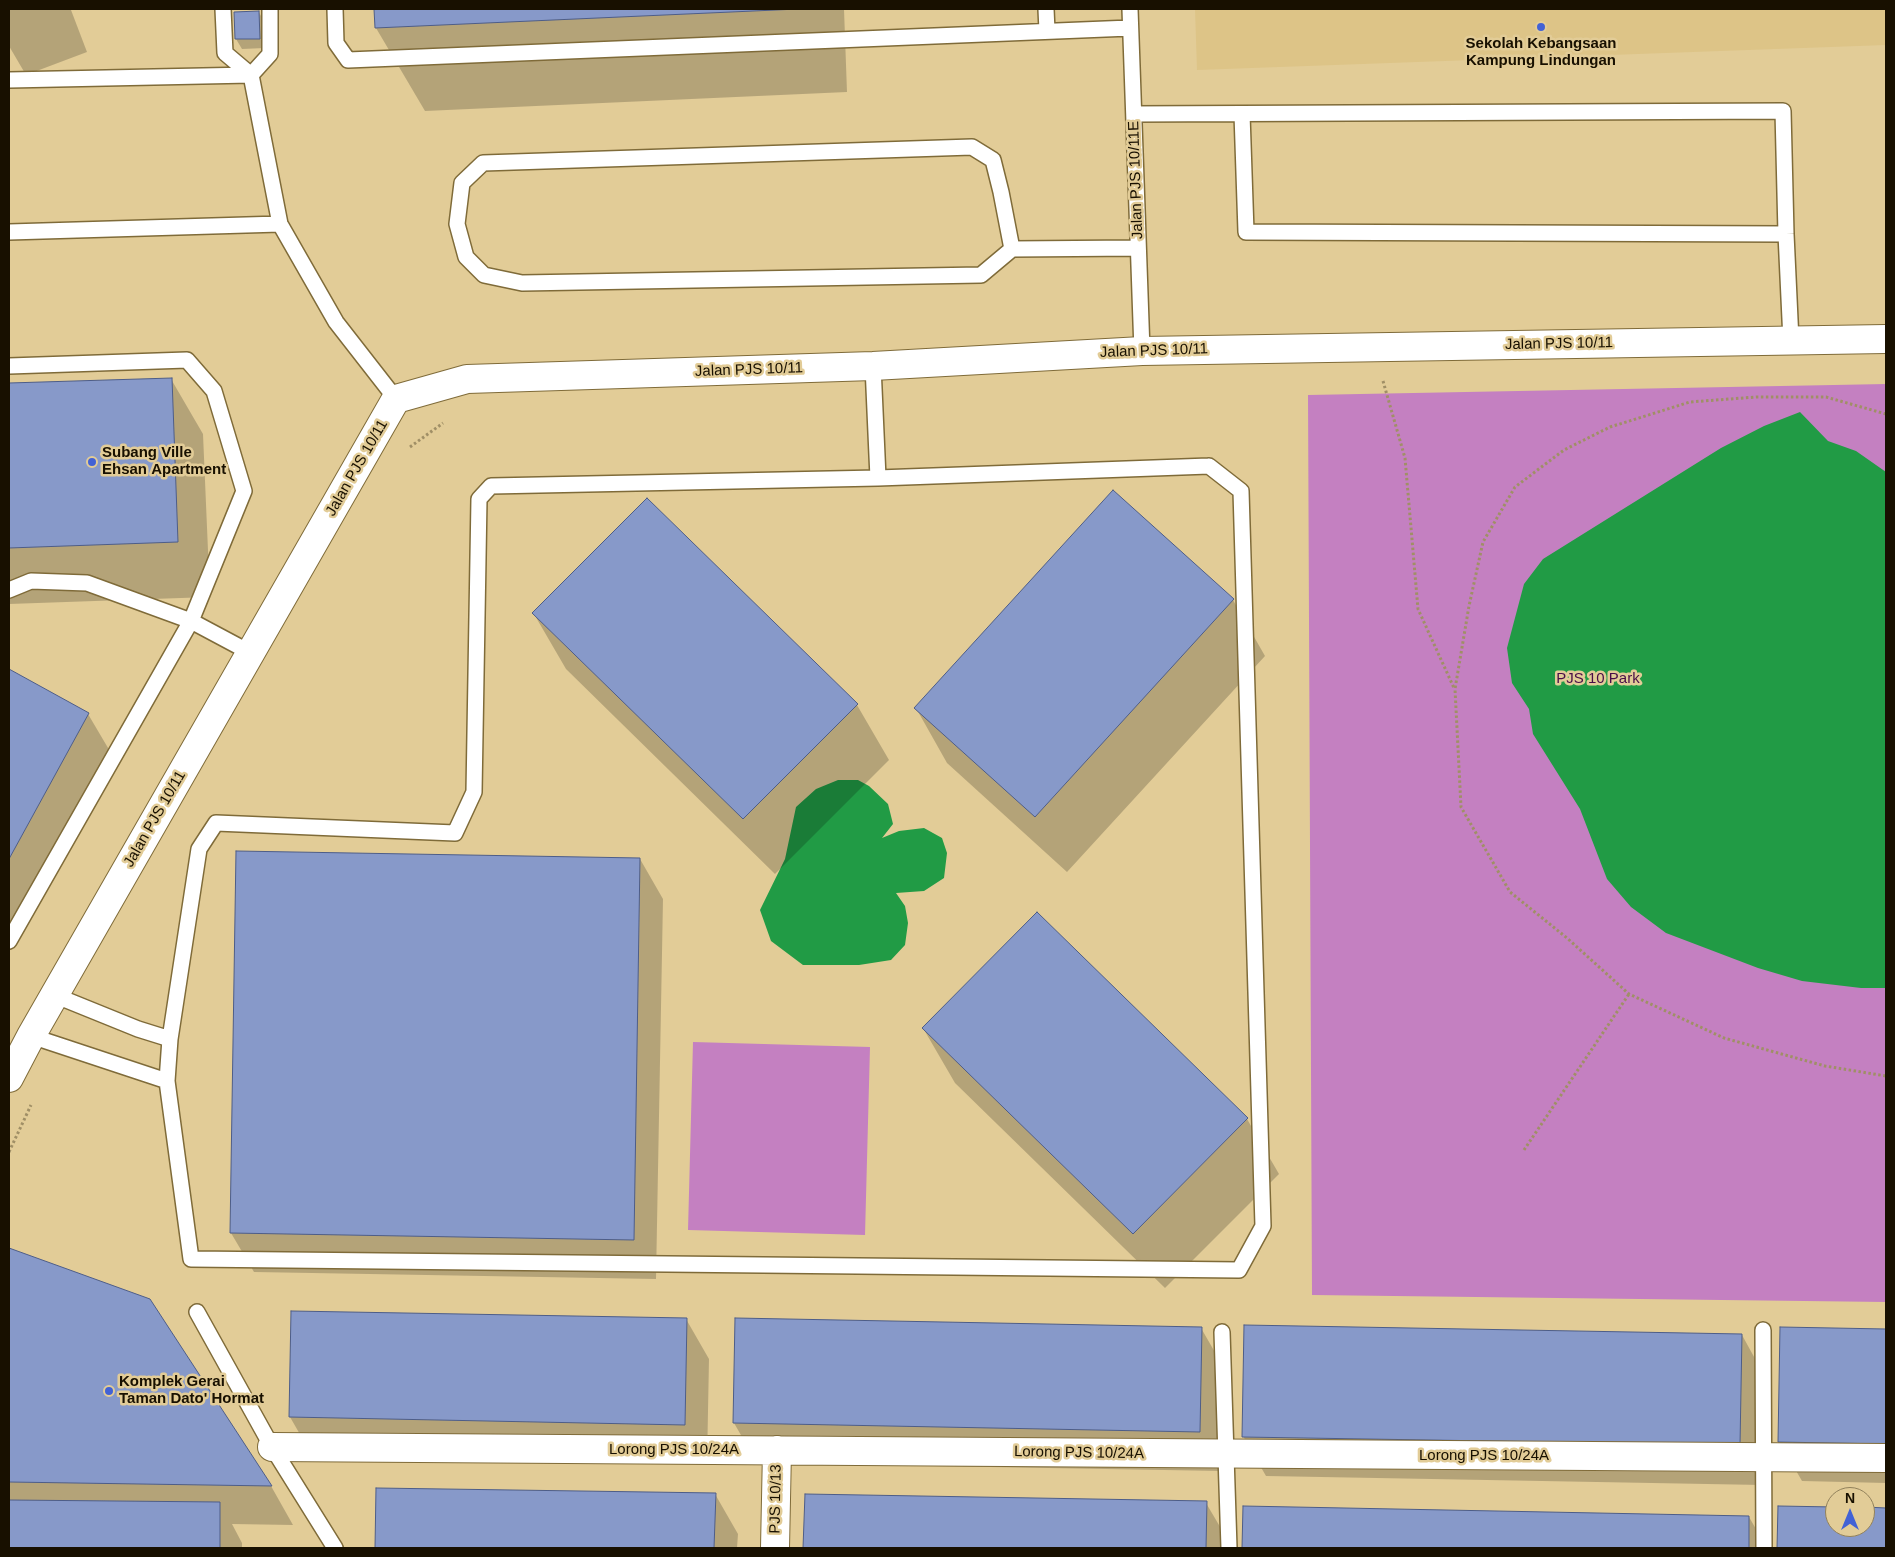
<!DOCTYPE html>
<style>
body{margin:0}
#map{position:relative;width:1895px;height:1557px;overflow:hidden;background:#e2cc97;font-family:Arial,sans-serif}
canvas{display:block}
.frame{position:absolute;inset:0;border:10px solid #181000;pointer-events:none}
.north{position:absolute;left:1825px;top:1487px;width:50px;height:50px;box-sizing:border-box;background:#e2cc97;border:1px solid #91815b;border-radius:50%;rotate:0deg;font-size:14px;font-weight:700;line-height:20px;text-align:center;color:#181000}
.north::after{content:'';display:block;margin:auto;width:18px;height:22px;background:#4262d5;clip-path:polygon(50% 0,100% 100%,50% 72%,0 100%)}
</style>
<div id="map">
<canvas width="1895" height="1557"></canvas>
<div class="frame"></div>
<div class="north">N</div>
</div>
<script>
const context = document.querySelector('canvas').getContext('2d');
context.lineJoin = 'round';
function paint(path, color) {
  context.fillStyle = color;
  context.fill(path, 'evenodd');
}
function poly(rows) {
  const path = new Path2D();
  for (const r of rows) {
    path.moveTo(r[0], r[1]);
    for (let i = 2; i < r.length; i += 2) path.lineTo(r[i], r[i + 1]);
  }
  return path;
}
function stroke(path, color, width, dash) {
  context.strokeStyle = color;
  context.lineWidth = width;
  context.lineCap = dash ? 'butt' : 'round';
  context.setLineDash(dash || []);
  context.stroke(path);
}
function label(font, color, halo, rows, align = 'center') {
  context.font = font + ' Arial,sans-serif';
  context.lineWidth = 5;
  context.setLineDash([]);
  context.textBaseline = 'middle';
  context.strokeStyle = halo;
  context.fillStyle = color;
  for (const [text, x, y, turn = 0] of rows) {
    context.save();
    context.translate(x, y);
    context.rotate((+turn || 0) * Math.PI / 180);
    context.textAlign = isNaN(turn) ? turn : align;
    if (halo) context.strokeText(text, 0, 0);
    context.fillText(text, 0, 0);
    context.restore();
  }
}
paint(poly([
 [1195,9,1886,9,1886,45,1197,70]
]), '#ddc487');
paint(poly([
 [1886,384,1886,1302,1312,1295,1308,395],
 [693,1042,870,1047,865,1235,688,1230]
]), '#c480c1');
paint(poly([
 [1800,412,1828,441,1856,451,1886,472,1886,988,1861,988,1802,981,1758,968,1666,933,1631,907,1607,879,1580,809,1533,734,1529,709,1512,683,1507,648,1524,584,1543,559,1721,448,1764,426],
 [838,780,858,780,869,786,888,804,893,824,882,838,899,831,924,828,942,838,947,853,944,878,924,891,896,893,905,906,908,923,905,945,891,960,859,965,803,965,771,941,760,910,785,859,796,807,816,789]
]), '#219b45');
paint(poly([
 [9,9,75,9,71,10,87,52,26,75,9,46],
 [375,9,844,9,847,92,425,111,376,28],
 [259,12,264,22,265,48,242,49,236,39,235,13],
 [171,379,203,434,210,597,9,604,9,384],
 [1233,600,1265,656,1067,872,947,763,916,708],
 [534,614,857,705,889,760,775,874,566,669],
 [9,671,88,714,111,753,9,939],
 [640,859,663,899,656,1279,254,1272,231,1233],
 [923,1028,1247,1119,1279,1174,1165,1288,955,1083],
 [9,1249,149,1300,271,1486,293,1525,232,1524,242,1543,242,1548,10,1548],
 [686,1319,709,1359,707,1464,313,1457,290,1417],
 [736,1319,1201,1328,1224,1368,1222,1471,757,1463,734,1423],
 [1781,1328,1886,1330,1886,1483,1802,1481,1779,1441],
 [1742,1335,1764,1375,1762,1485,1266,1476,1243,1436],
 [377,1489,715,1494,738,1534,737,1548,376,1548],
 [806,1496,1206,1503,1229,1542,1229,1548,805,1548],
 [1779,1507,1835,1508,1835,1527,1865,1527,1865,1509,1886,1509,1886,1548,1778,1548],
 [1244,1508,1749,1517,1767,1548,1244,1548]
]), '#0003');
const building = poly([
 [374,9,798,9,375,28,374,9],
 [259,11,260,39,235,39,234,12,259,11],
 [172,378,178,542,9,548,9,383,172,378],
 [1113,490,1234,599,1035,817,914,708,1113,490],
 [647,498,858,704,743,819,532,613,647,498],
 [9,669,89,713,9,859,9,669],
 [236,851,640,858,634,1240,230,1233,236,851],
 [1037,912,1248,1118,1133,1234,922,1028,1037,912],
 [9,1248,150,1299,272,1486,9,1482,9,1248],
 [291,1311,687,1318,685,1425,289,1417,291,1311],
 [735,1318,1202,1327,1200,1432,733,1423,735,1318],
 [1244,1325,1742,1334,1740,1445,1242,1437,1244,1325],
 [1780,1327,1886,1329,1886,1444,1778,1442,1780,1327],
 [376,1488,716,1493,714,1548,375,1548,376,1488],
 [805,1494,1207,1501,1206,1548,803,1548,805,1494],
 [9,1500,220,1502,220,1548,9,1548,9,1500],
 [1243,1506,1749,1516,1749,1548,1242,1548,1243,1506],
 [1778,1506,1835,1507,1835,1527,1865,1527,1865,1507,1886,1508,1886,1548,1777,1548,1778,1506]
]);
paint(building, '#8799c9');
stroke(building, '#4d5d88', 1);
const service = poly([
 [223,9,225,53,251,75,270,54,270,9],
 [335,9,336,43,348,60,1130,28],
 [1046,9,1047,31],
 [1130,9,1142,351],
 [9,80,251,75,280,224,336,322,396,399],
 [1134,114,1783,111,1786,234,1791,341],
 [1242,114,1246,232,1786,234],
 [9,232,280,224],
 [1012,249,1001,192,993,160,972,147,483,163,462,183,457,224,466,257,484,275,522,283,981,275,1012,249,1138,248],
 [9,366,187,360,214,391,244,491,191,621,9,941],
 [873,366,878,478],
 [1209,466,1241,491,1263,1226,1239,1270,191,1259,167,1081,170,1039,199,849,216,823,455,833,474,792,479,499,491,486,878,478,1209,466],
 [9,590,31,581,87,583,191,621,251,653],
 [54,995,138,1029,170,1039],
 [31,1036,167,1081],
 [197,1312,272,1447,335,1548],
 [1763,1330,1764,1548],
 [1222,1332,1229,1548]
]);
const minor = poly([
 [9,1078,31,1036,396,399,467,379,873,366,1142,351,1886,339],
 [272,1447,1886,1458],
 [775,1548,777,1450]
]);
stroke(service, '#7f6b39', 18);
stroke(minor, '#7f6b39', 30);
stroke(poly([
 [1383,381,1405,458,1418,609,1454,688],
 [1886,414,1826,397,1756,397,1690,402,1610,427,1564,450,1515,487,1483,542,1469,606,1455,689,1461,807,1510,892,1567,938,1629,994,1724,1038,1825,1066,1886,1076],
 [410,447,443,423],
 [1524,1150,1629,994],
 [9,1152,31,1105]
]), '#a08f66', 3, [2.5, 2.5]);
stroke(service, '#fff', 15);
stroke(minor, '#fff', 28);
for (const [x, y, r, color] of [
 [1541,27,5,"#4262d5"],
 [92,462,5,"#4262d5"],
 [109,1391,5,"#4262d5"]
]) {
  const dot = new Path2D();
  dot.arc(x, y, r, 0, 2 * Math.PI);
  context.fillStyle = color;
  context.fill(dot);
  stroke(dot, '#e2cc97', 2);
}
label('bold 15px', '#181000', '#e2cc97', [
 ["Sekolah Kebangsaan",1541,44,"center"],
 ["Kampung Lindungan",1541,61,"center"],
 ["Subang Ville",102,453],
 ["Ehsan Apartment",102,470],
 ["Komplek Gerai",119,1382],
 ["Taman Dato' Hormat",119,1399]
], 'left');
label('15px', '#181000', '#e2cc97', [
 ["Jalan PJS 10/11E",1136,180,-92],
 ["Jalan PJS 10/11",1559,344,-1],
 ["Jalan PJS 10/11",1154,351,-2],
 ["Jalan PJS 10/11",749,370,-2],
 ["Jalan PJS 10/11",357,468,-60],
 ["Jalan PJS 10/11",155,819,-60],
 ["Lorong PJS 10/24A",674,1450],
 ["Lorong PJS 10/24A",1079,1453,1],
 ["Lorong PJS 10/24A",1484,1456],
 ["PJS 10/13",776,1499,-89]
]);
label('15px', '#480d48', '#e2cc97', [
 ["PJS 10 Park",1598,679]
]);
</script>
